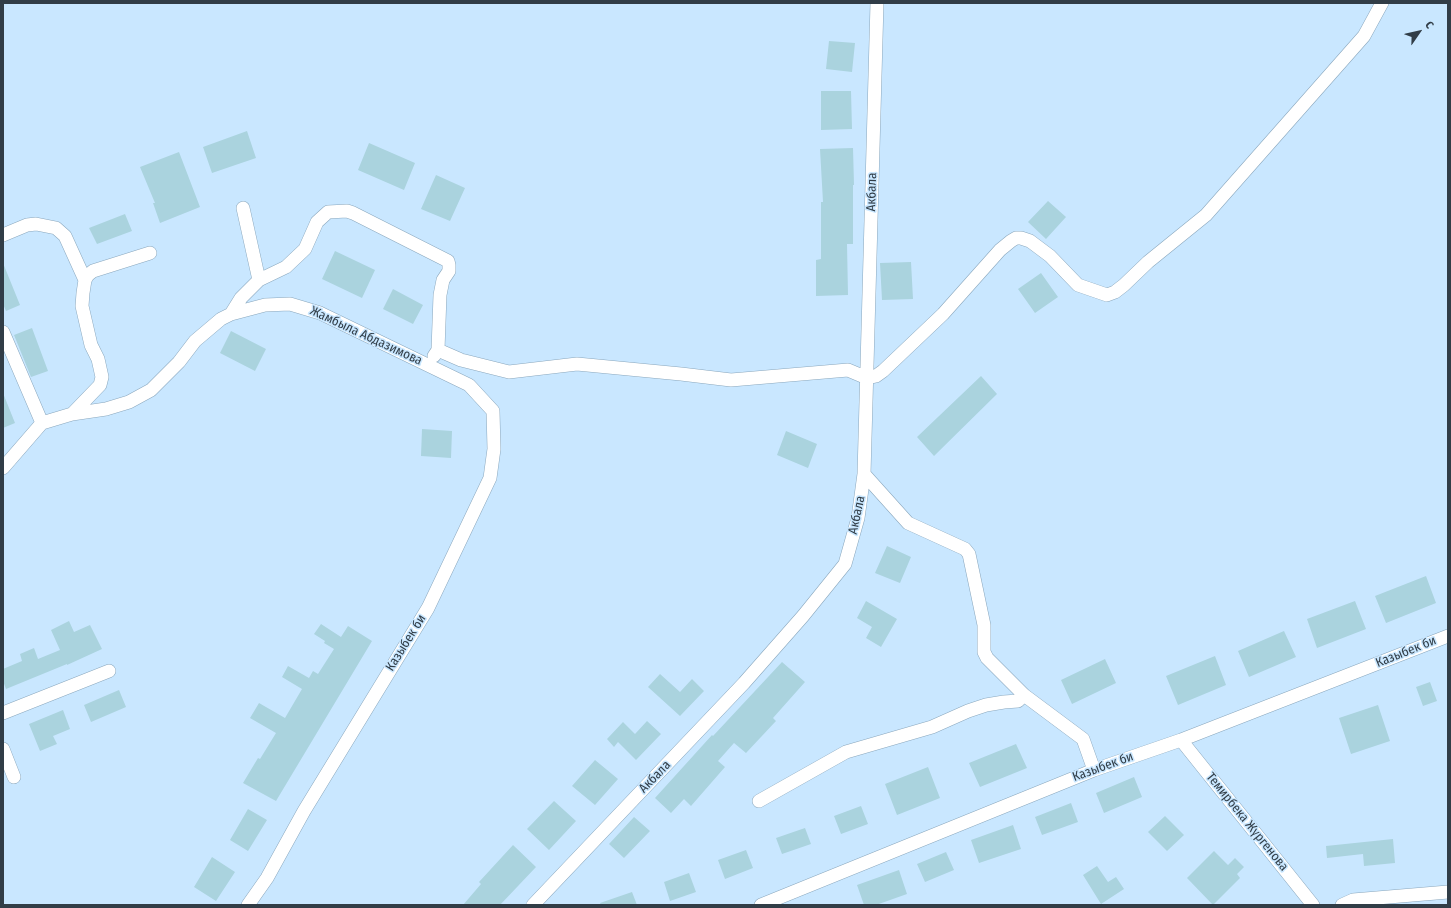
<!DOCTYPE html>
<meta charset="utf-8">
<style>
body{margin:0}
#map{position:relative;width:1451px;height:908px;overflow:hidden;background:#c9e7ff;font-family:"Fira Sans Condensed",sans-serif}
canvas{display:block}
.frame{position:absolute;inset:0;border:4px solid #313d47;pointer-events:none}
.north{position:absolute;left:1399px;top:12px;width:40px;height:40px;-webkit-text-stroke:3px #c9e7ff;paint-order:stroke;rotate:56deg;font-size:11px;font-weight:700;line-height:16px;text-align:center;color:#313d47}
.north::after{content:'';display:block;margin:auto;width:14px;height:18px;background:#313d47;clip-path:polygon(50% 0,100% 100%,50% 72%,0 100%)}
</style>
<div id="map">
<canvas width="1451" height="908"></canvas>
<div class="frame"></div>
<div class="north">С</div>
</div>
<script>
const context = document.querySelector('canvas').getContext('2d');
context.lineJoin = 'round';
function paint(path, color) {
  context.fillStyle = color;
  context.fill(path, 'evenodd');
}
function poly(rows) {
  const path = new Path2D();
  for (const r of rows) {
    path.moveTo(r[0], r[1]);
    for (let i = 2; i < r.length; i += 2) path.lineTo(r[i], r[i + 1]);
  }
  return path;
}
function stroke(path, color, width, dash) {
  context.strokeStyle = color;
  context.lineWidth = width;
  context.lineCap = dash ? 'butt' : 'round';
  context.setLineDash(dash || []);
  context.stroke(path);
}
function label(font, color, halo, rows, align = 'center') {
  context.font = font + ' "Fira Sans Condensed",sans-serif';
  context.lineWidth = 3;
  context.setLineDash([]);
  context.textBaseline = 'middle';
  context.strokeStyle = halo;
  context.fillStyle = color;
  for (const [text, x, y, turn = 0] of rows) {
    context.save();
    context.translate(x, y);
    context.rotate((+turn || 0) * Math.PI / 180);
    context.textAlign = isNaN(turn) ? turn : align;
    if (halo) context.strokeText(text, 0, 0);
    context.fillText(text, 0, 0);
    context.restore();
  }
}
paint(poly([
 [829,41,855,43,852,72,826,69],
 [821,91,851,91,852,129,821,130],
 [247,131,256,158,212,173,203,147],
 [369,143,415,163,404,190,358,170],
 [853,148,854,185,853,185,853,244,847,244,848,295,816,296,816,260,821,259,821,202,823,202,820,149],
 [179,152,200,207,160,223,153,203,155,203,140,167],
 [436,175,465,188,450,221,421,209],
 [1048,201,1066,217,1046,239,1028,222],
 [125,214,132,231,97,244,89,228],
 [335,251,375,270,362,298,322,279],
 [911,262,913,299,882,300,880,263],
 [3,263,20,305,6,311,3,304],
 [1041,273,1058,297,1035,313,1018,289],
 [393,289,423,305,413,324,383,309],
 [32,328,48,371,31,377,14,335],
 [231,331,266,349,255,371,220,353],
 [981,376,997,394,934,456,917,437],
 [3,393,15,423,3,428],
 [422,429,452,431,451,458,421,456],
 [786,431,817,444,808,468,777,455],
 [887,546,911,557,900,583,875,573],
 [1426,576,1436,603,1386,623,1375,596],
 [866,601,897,619,881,647,866,638,872,627,857,618],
 [1355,601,1366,629,1317,648,1307,619],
 [69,621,74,632,90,625,102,649,67,665,67,664,6,689,3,681,3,669,22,661,20,654,34,648,38,659,60,650,51,630],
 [321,624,341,637,348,626,372,641,276,801,243,783,258,758,260,759,276,733,250,718,259,703,285,718,302,689,282,677,288,666,309,678,313,671,318,674,334,649,324,643,325,641,314,634],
 [1284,631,1296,657,1249,677,1238,651],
 [1215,656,1226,685,1178,705,1166,676],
 [1105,659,1116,683,1072,704,1061,680],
 [782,662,805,682,773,718,776,721,746,753,734,743,718,761,725,767,691,806,684,799,671,813,655,798,712,735,713,736],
 [660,674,680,692,692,679,704,691,680,716,648,687],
 [1430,682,1437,701,1423,706,1416,687],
 [119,690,126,707,91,722,84,705],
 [1378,705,1390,741,1351,754,1339,718],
 [63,710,70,729,53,736,57,744,40,751,29,724],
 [647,721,661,734,636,760,618,742,614,747,607,739,623,722,635,734],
 [1016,744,1027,768,980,787,969,763],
 [595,760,618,779,595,805,572,786],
 [928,767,940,798,897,815,885,784],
 [1134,777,1142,797,1104,813,1096,793],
 [554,801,576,821,549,850,527,829],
 [1071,803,1078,822,1042,835,1035,817],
 [861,806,868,824,841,834,834,816],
 [248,809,267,820,248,851,230,840],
 [1165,816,1184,835,1167,851,1148,832],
 [634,817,650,831,624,858,609,844],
 [1013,825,1021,849,979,863,971,840],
 [805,828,811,844,782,854,776,838],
 [1393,839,1395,863,1364,866,1363,854,1327,858,1326,846],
 [513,845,536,867,500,905,463,905,481,884,479,882],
 [746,850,753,868,725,879,718,860],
 [1214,851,1228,865,1235,858,1244,867,1237,874,1240,878,1213,905,1187,878],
 [946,852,954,870,925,882,917,864],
 [212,857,235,872,216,901,194,887],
 [1097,866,1108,882,1116,877,1124,889,1101,904,1083,875],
 [899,870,907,894,876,905,864,905,857,885],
 [689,873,696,892,670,901,664,882],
 [632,892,637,905,601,905,600,903]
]), '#aad3de');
const minor = poly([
 [243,208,259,280],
 [3,235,27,225,36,224,56,228,65,236,85,280],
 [231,314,265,305,290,304,320,313,469,385,493,411,494,449,490,478,428,608,304,811,267,878,248,905],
 [3,332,42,423],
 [438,350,461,360,509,372,577,364,681,374,731,380,848,370,867,378,876,376,883,371,943,314,1000,250,1011,241,1016,238,1021,238,1030,241,1050,256,1078,285,1107,295,1115,292,1124,285,1148,262,1206,215,1364,36,1382,3],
 [72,414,100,385,102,377,98,359,91,345,82,306,83,293,85,280,88,275,93,271,150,253],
 [3,468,42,423,72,414,106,409,129,402,151,390,179,362,195,341,221,319,231,314,241,298,259,280,286,267,305,249,317,222,328,212,347,211,353,213,448,261,449,265,449,271,443,280,440,295,438,350,434,356],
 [864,474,908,523,965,549,969,554,984,625,984,652,987,658,1024,695,1083,739,1094,770],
 [3,713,109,671],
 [1181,740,1313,905],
 [3,749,14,777],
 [759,801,846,752,932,727,968,711,986,705,1004,702,1018,701,1024,695],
 [533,905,744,683,803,616,845,564,858,518,864,474,877,3],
 [761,905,1094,770,1181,740,1448,636],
 [1342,905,1353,900,1448,892]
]);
stroke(minor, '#8aa7bd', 14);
stroke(minor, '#fff', 13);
label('13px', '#313d47', '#c9e7ff', [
 ["Акбала",872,192,-88],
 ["Жамбыла Абдазимова",366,336,25],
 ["Акбала",857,515,-78],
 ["Казыбек би",406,643,-58],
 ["Казыбек би",1406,652,-22],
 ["Казыбек би",1103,767,-20],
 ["Акбала",655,777,-46],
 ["Темирбека Жүргенова",1247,822,51]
]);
</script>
